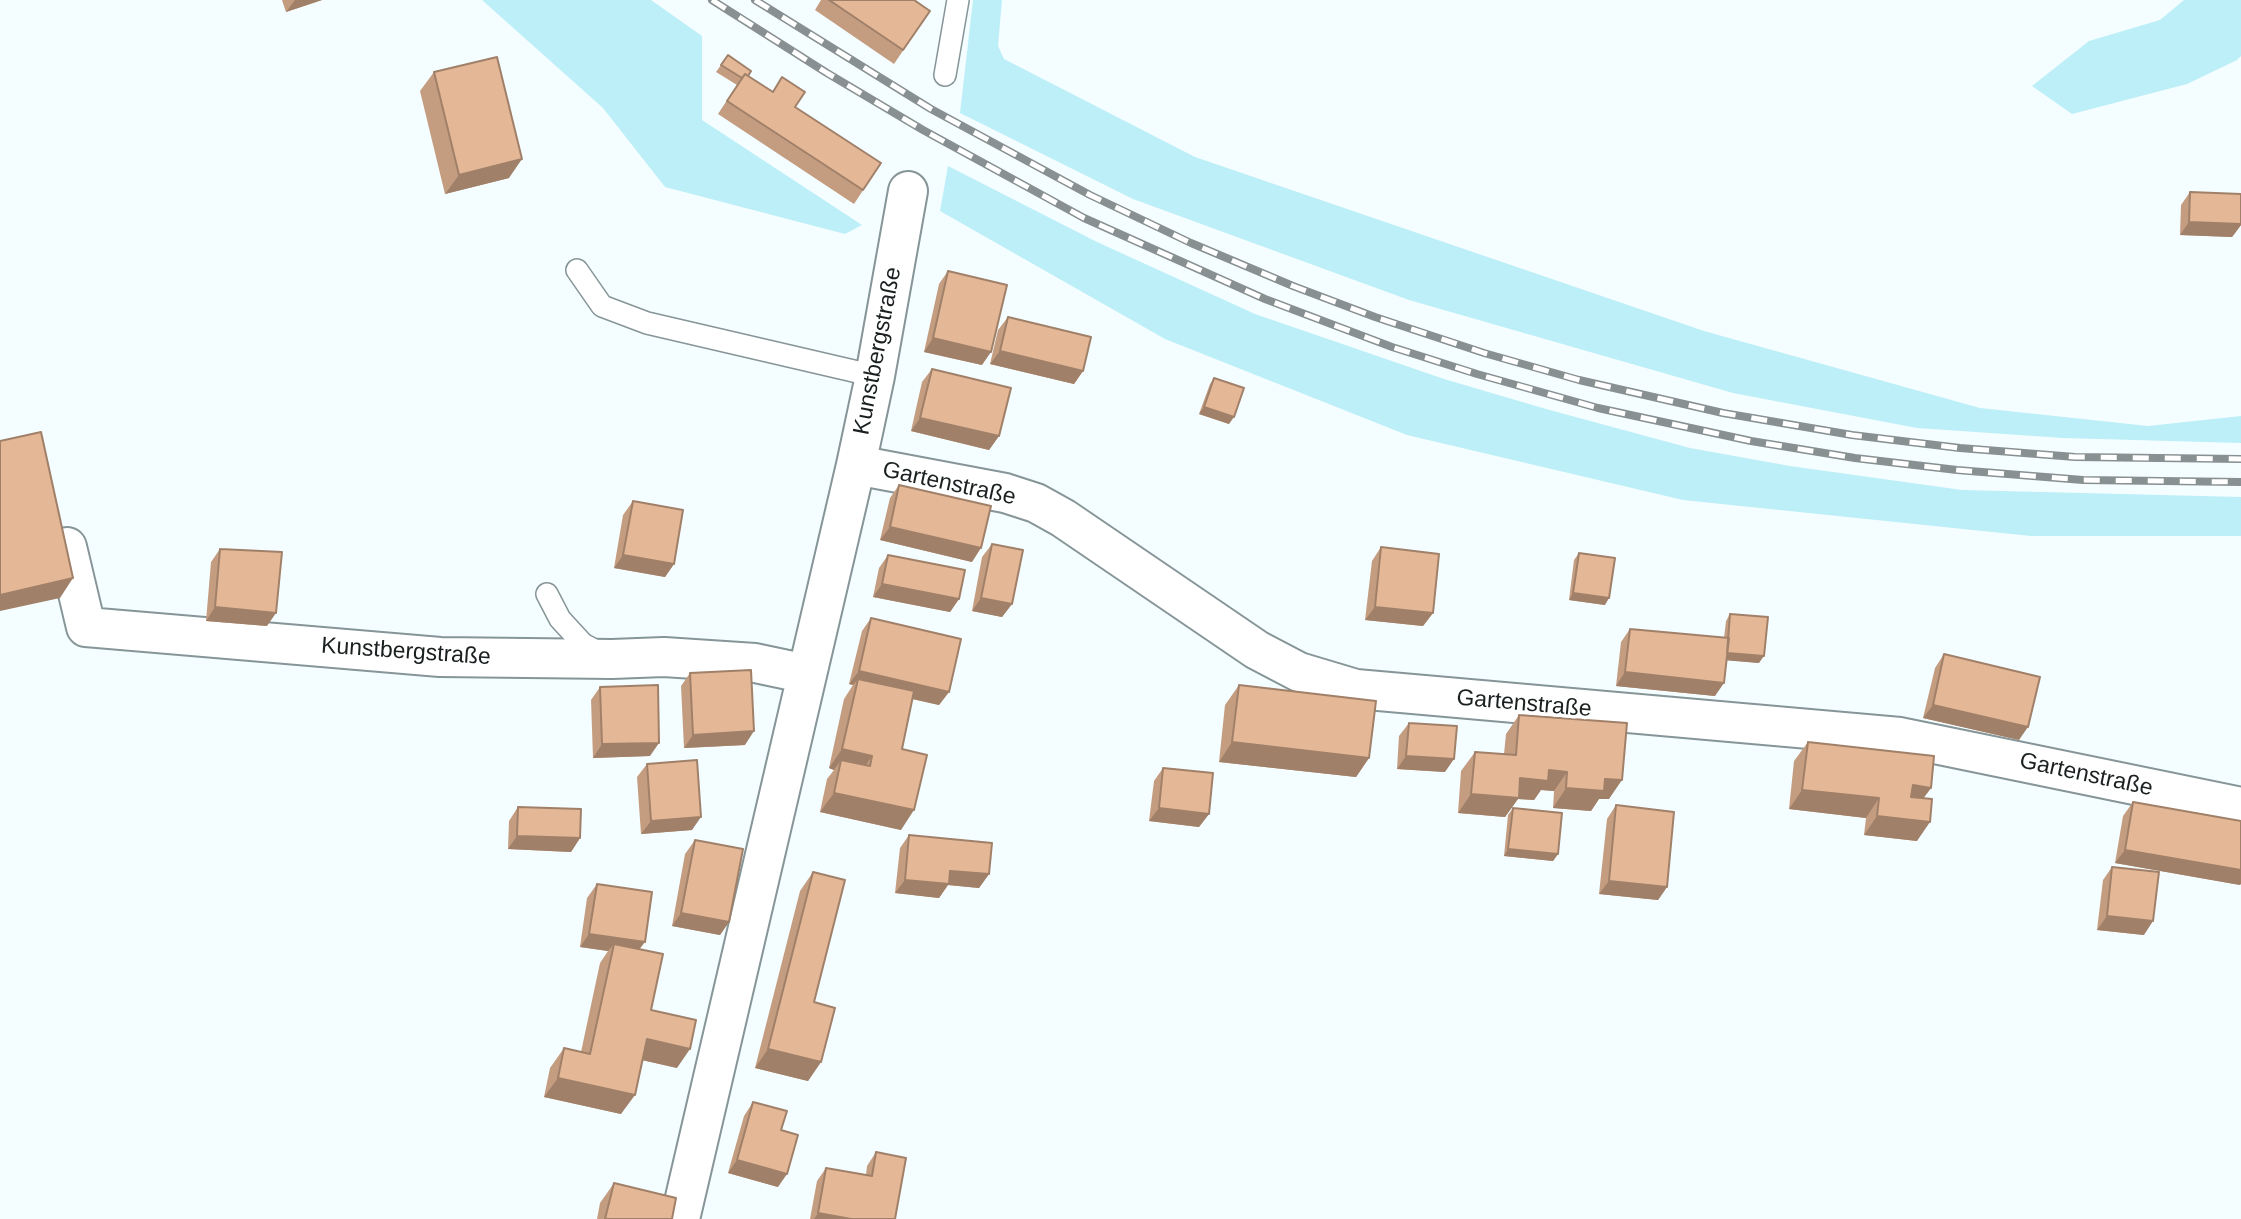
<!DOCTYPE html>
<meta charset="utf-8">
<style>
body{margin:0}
canvas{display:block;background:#f4fdff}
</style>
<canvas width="2241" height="1219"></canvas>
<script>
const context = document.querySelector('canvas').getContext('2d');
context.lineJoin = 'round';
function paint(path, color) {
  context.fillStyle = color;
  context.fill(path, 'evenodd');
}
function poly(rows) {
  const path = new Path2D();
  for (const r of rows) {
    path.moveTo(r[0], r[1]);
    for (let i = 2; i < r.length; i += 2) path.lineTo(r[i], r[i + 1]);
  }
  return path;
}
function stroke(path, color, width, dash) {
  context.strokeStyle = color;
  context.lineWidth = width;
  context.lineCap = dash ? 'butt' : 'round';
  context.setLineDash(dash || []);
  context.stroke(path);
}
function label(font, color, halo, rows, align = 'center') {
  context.font = font + ' Helvetica,sans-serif';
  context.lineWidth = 7;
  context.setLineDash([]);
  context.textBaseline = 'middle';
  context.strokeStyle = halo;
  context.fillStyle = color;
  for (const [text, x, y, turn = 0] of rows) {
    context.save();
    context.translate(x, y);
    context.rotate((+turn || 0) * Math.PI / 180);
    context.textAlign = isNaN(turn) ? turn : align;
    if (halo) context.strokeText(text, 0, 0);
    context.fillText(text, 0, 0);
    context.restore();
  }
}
paint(poly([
 [482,0,651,0,702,36,702,120,862,225,845,234,665,187,603,108],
 [973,0,1002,0,998,46,1004,59,1195,157,1704,331,1980,408,2148,426,2241,416,2241,443,2063,438,1917,428,1733,393,1409,300,1133,199,960,113],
 [2184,0,2241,0,2241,56,2237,60,2187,84,2072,114,2032,86,2089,41,2160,20],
 [948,166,1097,242,1255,314,1444,379,1546,409,1690,448,1790,466,1962,490,2241,497,2241,536,2031,536,1683,500,1407,435,1165,339,940,211]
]), '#bdeff8');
const lane = poly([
 [945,75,958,0],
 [577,270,602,306,647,323,875,376],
 [547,594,560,619,583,644,600,653]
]);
const street = poly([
 [856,465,1005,493,1036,503,1063,518,1257,650,1299,672,1356,689,1900,737,2241,807],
 [67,547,86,627,440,657,612,659,664,657,755,663,807,674],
 [680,1219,856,465,875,376,908,191]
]);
stroke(lane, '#869597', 24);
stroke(street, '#869597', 42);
stroke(lane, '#fff', 21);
stroke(street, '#fff', 38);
const rail = poly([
 [712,0,827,73,923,130,1084,218,1265,299,1392,347,1477,374,1598,408,1751,441,1855,458,1957,470,2083,480,2241,482],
 [755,0,931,109,1090,195,1191,243,1293,286,1375,317,1484,353,1579,380,1723,413,1852,435,1960,448,2075,457,2241,459]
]);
stroke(rail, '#899091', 8);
stroke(rail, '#fff', 5, [16]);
paint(poly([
 [282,0,322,0,286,12],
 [821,0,914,0,930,11,894,64,815,10],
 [728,55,748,76,881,163,854,204,718,114,737,85,716,72],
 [434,72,509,178,445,194,420,91],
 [2190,192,2241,194,2241,225,2232,237,2180,235,2181,205],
 [948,271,982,365,924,352,939,284],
 [1008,317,1083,371,1074,384,990,364,998,330],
 [932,369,999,436,989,450,911,431,922,382],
 [1214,378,1229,424,1199,414,1210,384],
 [899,485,972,562,880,540,890,498],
 [633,501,674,564,665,577,614,568,623,515],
 [992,544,1012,604,1002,617,972,611,982,557],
 [1381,547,1433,613,1423,626,1365,620,1372,561],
 [220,549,267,626,206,621,211,562],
 [1579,553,1605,605,1569,600,1574,560],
 [888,555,959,599,950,612,873,597,879,568],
 [1730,614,1759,663,1727,660,1715,696,1616,686,1621,642,1630,629,1724,638,1726,621],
 [871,618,949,692,939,705,912,699,902,749,901,830,820,812,827,779,834,770,829,768,844,699,853,685,849,684,862,631],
 [1944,654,2019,740,1923,718,1935,668],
 [690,673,745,745,684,748,681,686],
 [1239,685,1369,758,1356,777,1219,762,1225,705],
 [600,687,650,756,593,758,591,700],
 [1519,715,1609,799,1599,799,1591,811,1553,808,1554,791,1541,790,1534,800,1518,799,1505,817,1458,813,1461,771,1475,752,1504,754,1506,734],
 [1409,723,1445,772,1397,769,1399,736],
 [1808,742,1931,788,1923,798,1917,841,1864,835,1866,818,1789,809,1794,761],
 [647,764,692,830,641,834,637,777],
 [1163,768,1209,814,1199,827,1149,821,1154,781],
 [2133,802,2240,885,2115,863,2123,816],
 [1616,805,1667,887,1658,900,1599,894,1607,819],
 [518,807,580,838,571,852,508,849,509,821],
 [1513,808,1558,854,1553,861,1504,856,1508,815],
 [909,835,989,874,979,888,948,885,939,898,895,893,900,848],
 [695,840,729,922,720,935,672,926,685,854],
 [2112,867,2144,935,2097,930,2103,880],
 [813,872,814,1002,821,1062,808,1081,755,1068,800,891],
 [597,884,640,949,651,1010,677,1068,642,1060,621,1114,544,1097,550,1068,564,1048,581,1052,600,963,608,951,580,947,587,898],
 [753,1102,781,1130,778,1187,728,1173,744,1116],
 [876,1152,895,1219,810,1219,817,1181,826,1168,866,1175,867,1166],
 [614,1183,672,1219,597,1219,600,1203]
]), '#c49d81');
paint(poly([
 [295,0,322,0,286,12],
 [522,159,509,178,445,194,459,175],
 [2189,222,2241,224,2241,225,2232,237,2180,235],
 [933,338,991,352,982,365,924,352],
 [1000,351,1083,371,1074,384,990,364],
 [1204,407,1234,417,1229,424,1199,414],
 [920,418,999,436,989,450,911,431],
 [890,527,981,548,972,562,880,540],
 [623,555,674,564,665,577,614,568],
 [73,578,60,598,0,611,0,595],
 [882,584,959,599,950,612,873,597],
 [1573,593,1609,598,1605,605,1569,600],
 [981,598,1012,604,1002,617,972,611],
 [215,607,276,613,267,626,206,621],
 [1375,607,1433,613,1423,626,1365,620],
 [1727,653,1764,656,1759,663,1722,660],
 [859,671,949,692,939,705,856,686,858,679,853,685,849,684],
 [1625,672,1724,683,1715,696,1616,686],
 [1933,705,2028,727,2019,740,1923,718],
 [754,731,745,745,684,748,693,735],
 [1232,742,1369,758,1356,777,1219,762],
 [659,743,650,756,593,758,602,744],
 [842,749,872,756,859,775,841,760,834,770,829,768],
 [1406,756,1454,759,1445,772,1397,769],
 [1549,770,1567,772,1554,791,1541,790,1534,800,1518,799,1505,817,1458,813,1471,794],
 [1605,779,1622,780,1609,799,1599,799,1591,811,1553,808,1566,788],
 [1913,785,1931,788,1917,807,1899,804],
 [1802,790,1879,798,1866,818,1789,809],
 [834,793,914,810,901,830,820,812],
 [1159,808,1209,814,1199,827,1149,821],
 [1877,816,1930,822,1917,841,1864,835],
 [701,817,692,830,641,834,651,821],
 [517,836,580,838,571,852,508,849],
 [1508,849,1558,854,1553,861,1504,856],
 [2125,850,2241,870,2241,884,2240,885,2115,863],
 [950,871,989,874,979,888,948,885,939,898,895,893,905,880],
 [1609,881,1667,887,1658,900,1599,894],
 [681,913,729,922,720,935,672,926],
 [2107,916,2153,921,2144,935,2097,930],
 [589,934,645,942,635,955,614,944,608,951,580,947],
 [647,1039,690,1049,677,1068,633,1058],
 [768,1049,821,1062,808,1081,755,1068],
 [558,1078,635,1095,621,1114,544,1097],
 [737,1160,787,1174,778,1187,728,1173],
 [818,1213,851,1219,814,1219]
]), '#a08069');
const building = poly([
 [829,0,914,0,930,11,903,50,829,0],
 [728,55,751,71,748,76,745,74,742,78,721,65,728,55],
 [497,57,522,159,459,175,434,72,497,57],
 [745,74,773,92,782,77,805,92,795,107,881,163,863,190,727,101,745,74],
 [2190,192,2241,194,2241,224,2189,222,2190,192],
 [948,271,1007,285,991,352,933,338,948,271],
 [1008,317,1091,337,1083,371,1000,351,1008,317],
 [932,369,1011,388,999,436,920,418,932,369],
 [1214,378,1244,388,1234,417,1204,407,1214,378],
 [41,432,73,578,0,595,0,441,41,432],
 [899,485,991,506,981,548,890,527,899,485],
 [633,501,683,510,674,564,623,555,633,501],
 [992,544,1023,550,1012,604,981,598,992,544],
 [1381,547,1439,554,1433,613,1375,607,1381,547],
 [220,549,282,552,276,613,215,607,220,549],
 [1579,553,1615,558,1609,598,1573,593,1579,553],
 [888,555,965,570,959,599,882,584,888,555],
 [1730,614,1768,617,1764,656,1727,653,1730,614],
 [871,618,961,639,949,692,859,671,871,618],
 [1630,629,1729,638,1724,683,1625,672,1630,629],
 [1944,654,2040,677,2028,727,1933,705,1944,654],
 [751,670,754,731,693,735,690,673,751,670],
 [858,679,914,691,902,749,927,755,914,810,834,793,841,760,870,766,872,756,842,749,858,679],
 [658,685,659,743,602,744,600,687,658,685],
 [1239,685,1376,701,1369,758,1232,742,1239,685],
 [1519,715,1627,723,1622,780,1605,779,1604,791,1566,788,1567,772,1549,770,1548,781,1520,778,1519,798,1471,794,1475,752,1516,755,1519,715],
 [1409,723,1457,726,1454,759,1406,756,1409,723],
 [1808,742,1934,756,1931,788,1913,785,1911,797,1932,799,1930,822,1877,816,1879,798,1802,790,1808,742],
 [697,760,701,817,651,821,647,764,697,760],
 [1163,768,1213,773,1209,814,1159,808,1163,768],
 [2133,802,2241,821,2241,870,2125,850,2133,802],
 [1616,805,1674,812,1667,887,1609,881,1616,805],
 [518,807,581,809,580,838,517,836,518,807],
 [1513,808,1562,813,1558,854,1508,849,1513,808],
 [909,835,992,843,989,874,950,871,949,884,905,880,909,835],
 [695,840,743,849,729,922,681,913,695,840],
 [2112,867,2159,872,2153,921,2107,916,2112,867],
 [813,872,845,880,814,1002,835,1008,821,1062,768,1049,813,872],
 [597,884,652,892,645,942,589,934,597,884],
 [614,944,663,954,651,1010,696,1020,690,1049,647,1039,635,1095,558,1078,564,1048,590,1054,614,944],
 [753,1102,787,1111,781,1130,798,1135,787,1174,737,1160,753,1102],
 [876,1152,906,1158,895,1219,851,1219,818,1213,826,1168,872,1176,876,1152],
 [614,1183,676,1198,672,1219,605,1219,614,1183]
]);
paint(building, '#e4b796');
stroke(building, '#a08069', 2);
label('23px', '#1a1f20', '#fff', [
 ["Kunstbergstraße",878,351,-79],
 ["Gartenstraße",949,484,12],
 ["Kunstbergstraße",406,652,4],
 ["Gartenstraße",1524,704,5],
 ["Gartenstraße",2086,775,12]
]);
</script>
